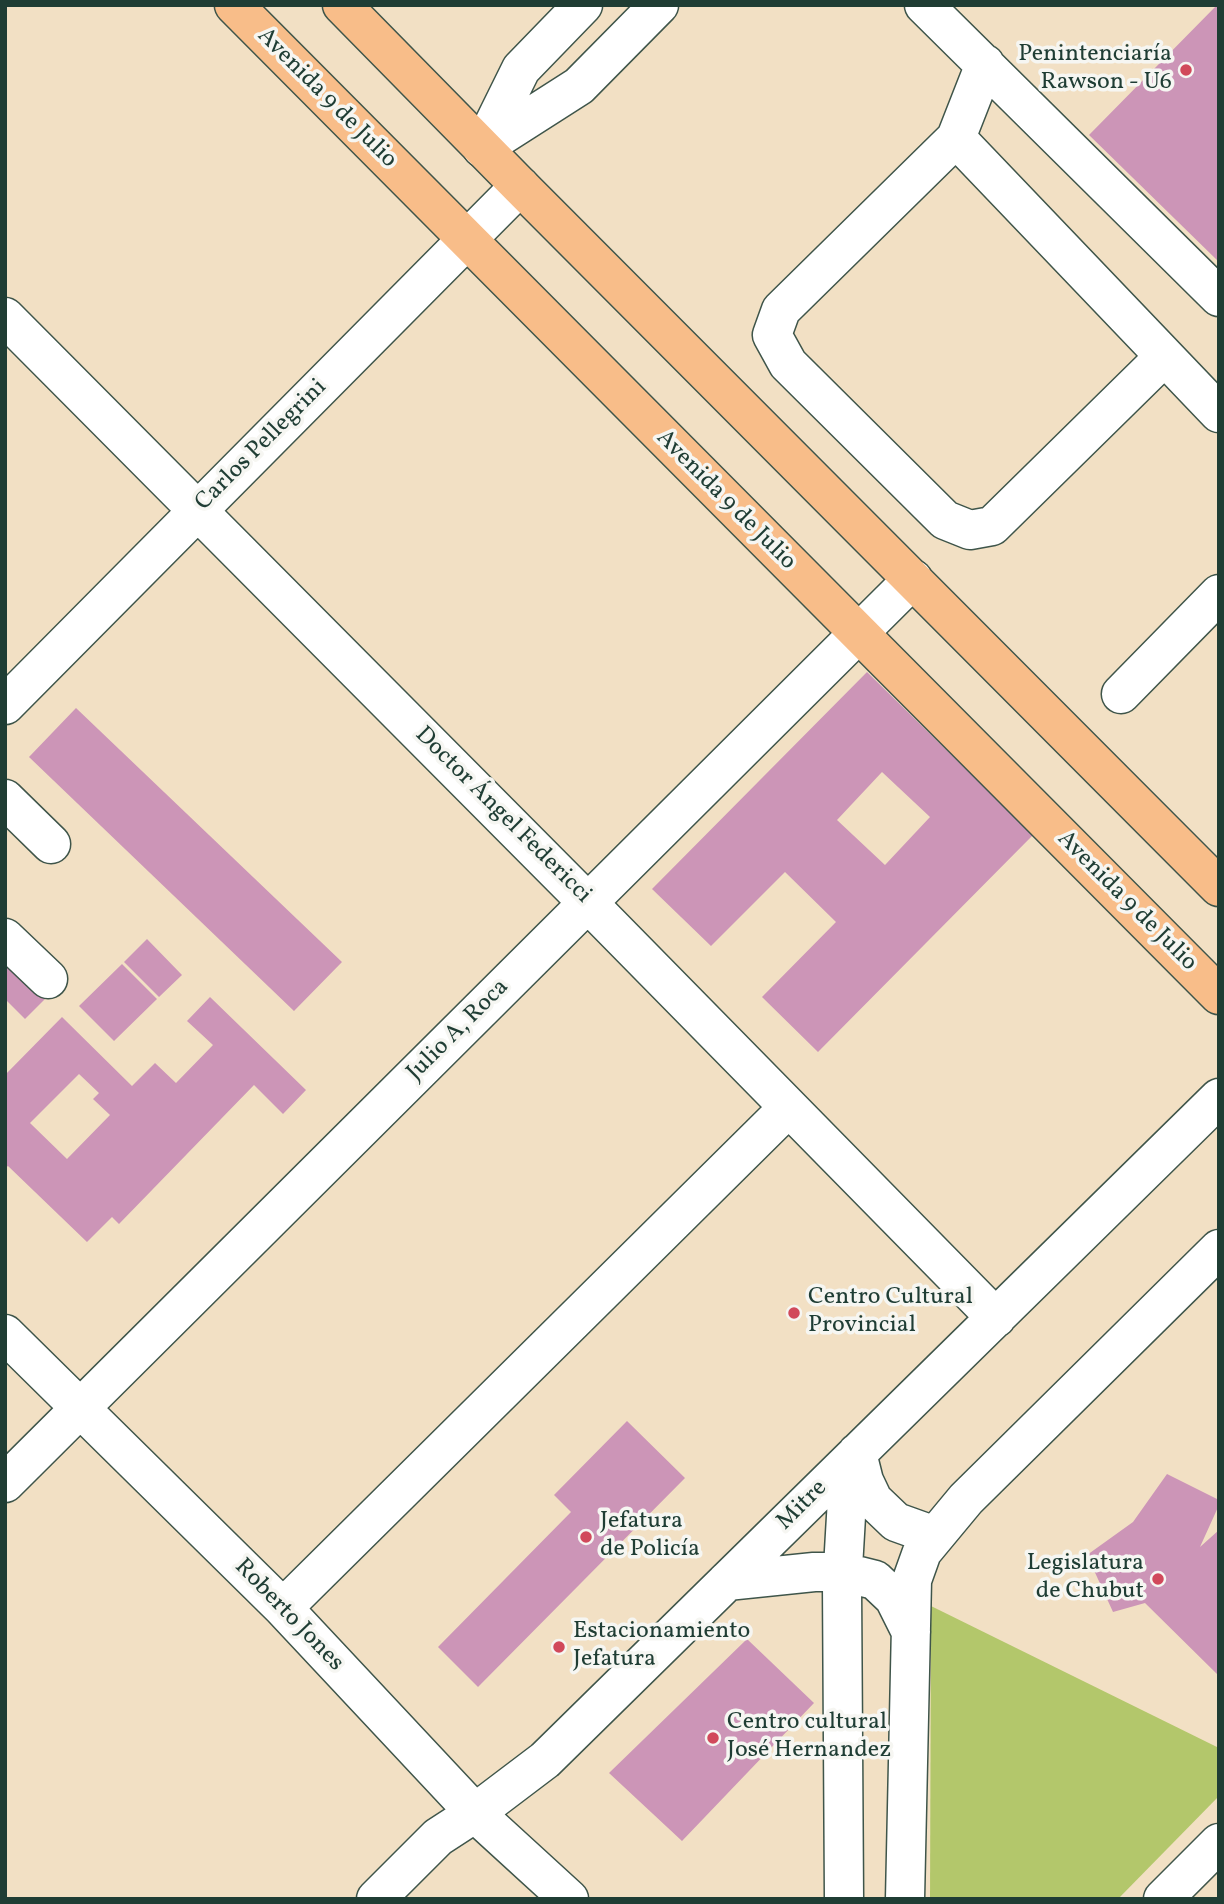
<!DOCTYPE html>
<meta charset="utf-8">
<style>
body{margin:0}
#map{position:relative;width:1224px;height:1904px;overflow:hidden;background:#f2e0c4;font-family:Vollkorn,serif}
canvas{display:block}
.frame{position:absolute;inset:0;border:7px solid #1f3d34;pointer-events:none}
</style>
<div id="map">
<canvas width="1224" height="1904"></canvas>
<div class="frame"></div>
</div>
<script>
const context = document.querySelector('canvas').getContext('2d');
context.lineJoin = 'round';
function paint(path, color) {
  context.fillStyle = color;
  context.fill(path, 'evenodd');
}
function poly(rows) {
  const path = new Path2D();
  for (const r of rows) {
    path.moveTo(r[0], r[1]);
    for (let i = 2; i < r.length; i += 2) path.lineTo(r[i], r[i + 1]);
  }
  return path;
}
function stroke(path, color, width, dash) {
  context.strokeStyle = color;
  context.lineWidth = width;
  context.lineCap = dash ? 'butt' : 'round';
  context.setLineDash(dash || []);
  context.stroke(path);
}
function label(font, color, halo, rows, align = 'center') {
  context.font = font + ' Vollkorn,serif';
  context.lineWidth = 7;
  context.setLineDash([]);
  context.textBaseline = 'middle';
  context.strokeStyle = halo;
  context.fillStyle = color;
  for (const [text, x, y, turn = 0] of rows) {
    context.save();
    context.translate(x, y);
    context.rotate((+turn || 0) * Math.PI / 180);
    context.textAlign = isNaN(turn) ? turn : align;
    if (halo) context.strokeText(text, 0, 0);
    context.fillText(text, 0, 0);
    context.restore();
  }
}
paint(poly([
 [931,1606,1219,1748,1219,1796,1118,1899,930,1899]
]), '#b3c76b');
paint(poly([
 [1217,5,1219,5,1219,262,1089,135],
 [867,672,1033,835,818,1052,762,997,836,922,785,872,711,946,652,889],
 [882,772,930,817,885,865,837,820],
 [76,708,342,962,294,1011,29,757],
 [147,939,182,975,159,997,124,962],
 [5,961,45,999,25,1019,5,999],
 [122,964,157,999,114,1041,79,1006],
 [210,997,306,1090,283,1114,254,1085,119,1224,112,1217,87,1242,8,1166,5,1168,5,1075,62,1017,132,1086,155,1063,176,1083,213,1045,187,1021],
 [79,1074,99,1093,93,1099,110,1115,67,1159,30,1123],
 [627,1421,685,1478,478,1687,438,1647,571,1512,554,1495],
 [1167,1474,1219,1500,1219,1505,1200,1547,1219,1530,1219,1676,1145,1603,1113,1612,1087,1555,1133,1522],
 [747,1639,814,1703,682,1841,609,1773]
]), '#cc95b7');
const minor = poly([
 [924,5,1219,297],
 [985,64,956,138,1219,413],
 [956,138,781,310,772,335,788,364,945,520,970,530,992,526,1164,357],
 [483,146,521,69,583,5],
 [482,148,579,86,659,5],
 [5,317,588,903,996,1318],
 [1121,694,1219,594],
 [5,705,520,186],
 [5,799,51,844],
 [5,938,48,979],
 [5,1334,283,1608,475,1813,569,1899],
 [857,1453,864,1481,873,1500,896,1522,935,1536],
 [5,1483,913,579],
 [727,1581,814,1572,843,1572,875,1580,894,1598,911,1632],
 [283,1608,788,1108],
 [376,1899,438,1837,475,1813,545,1760,1219,1098],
 [844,1899,842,1585,848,1482,857,1453],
 [905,1899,912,1580,922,1552,966,1499,1219,1249],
 [1163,1899,1219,1843]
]);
const major = poly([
 [234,5,1219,995],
 [342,5,520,186,1219,887]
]);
stroke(minor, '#3f554a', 41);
stroke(major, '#3f554a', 41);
stroke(minor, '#fff', 38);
stroke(major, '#f8bd89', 38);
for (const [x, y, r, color] of [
 [1186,70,7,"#d1495b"],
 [794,1313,7,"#d1495b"],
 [586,1537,7,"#d1495b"],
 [1158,1579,7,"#d1495b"],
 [559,1647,7,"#d1495b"],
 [713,1738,7,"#d1495b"]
]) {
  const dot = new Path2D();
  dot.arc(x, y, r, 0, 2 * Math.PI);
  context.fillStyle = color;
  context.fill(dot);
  stroke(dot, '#f6f6f2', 2.5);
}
label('24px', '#1f3d34', '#f6f6f2', [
 ["Penintenciaría",1172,56,"right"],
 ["Rawson - U6",1172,84,"right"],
 ["Centro Cultural",808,1299],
 ["Provincial",808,1327],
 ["Jefatura",600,1523],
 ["de Policía",600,1551],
 ["Legislatura",1144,1565,"right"],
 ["de Chubut",1144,1593,"right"],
 ["Estacionamiento",573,1633],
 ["Jefatura",573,1661],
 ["Centro cultural",727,1724],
 ["José Hernandez",727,1752]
], 'left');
label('24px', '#1f3d34', '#f6f6f2', [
 ["Avenida 9 de Julio",326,99,45],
 ["Carlos Pellegrini",262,446,-45],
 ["Avenida 9 de Julio",725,501,45],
 ["Doctor Ángel Federicci",502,816,45],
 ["Avenida 9 de Julio",1126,902,45],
 ["Julio A, Roca",459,1031,-45],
 ["Mitre",803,1506,-45],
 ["Roberto Jones",288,1616,46]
]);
</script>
